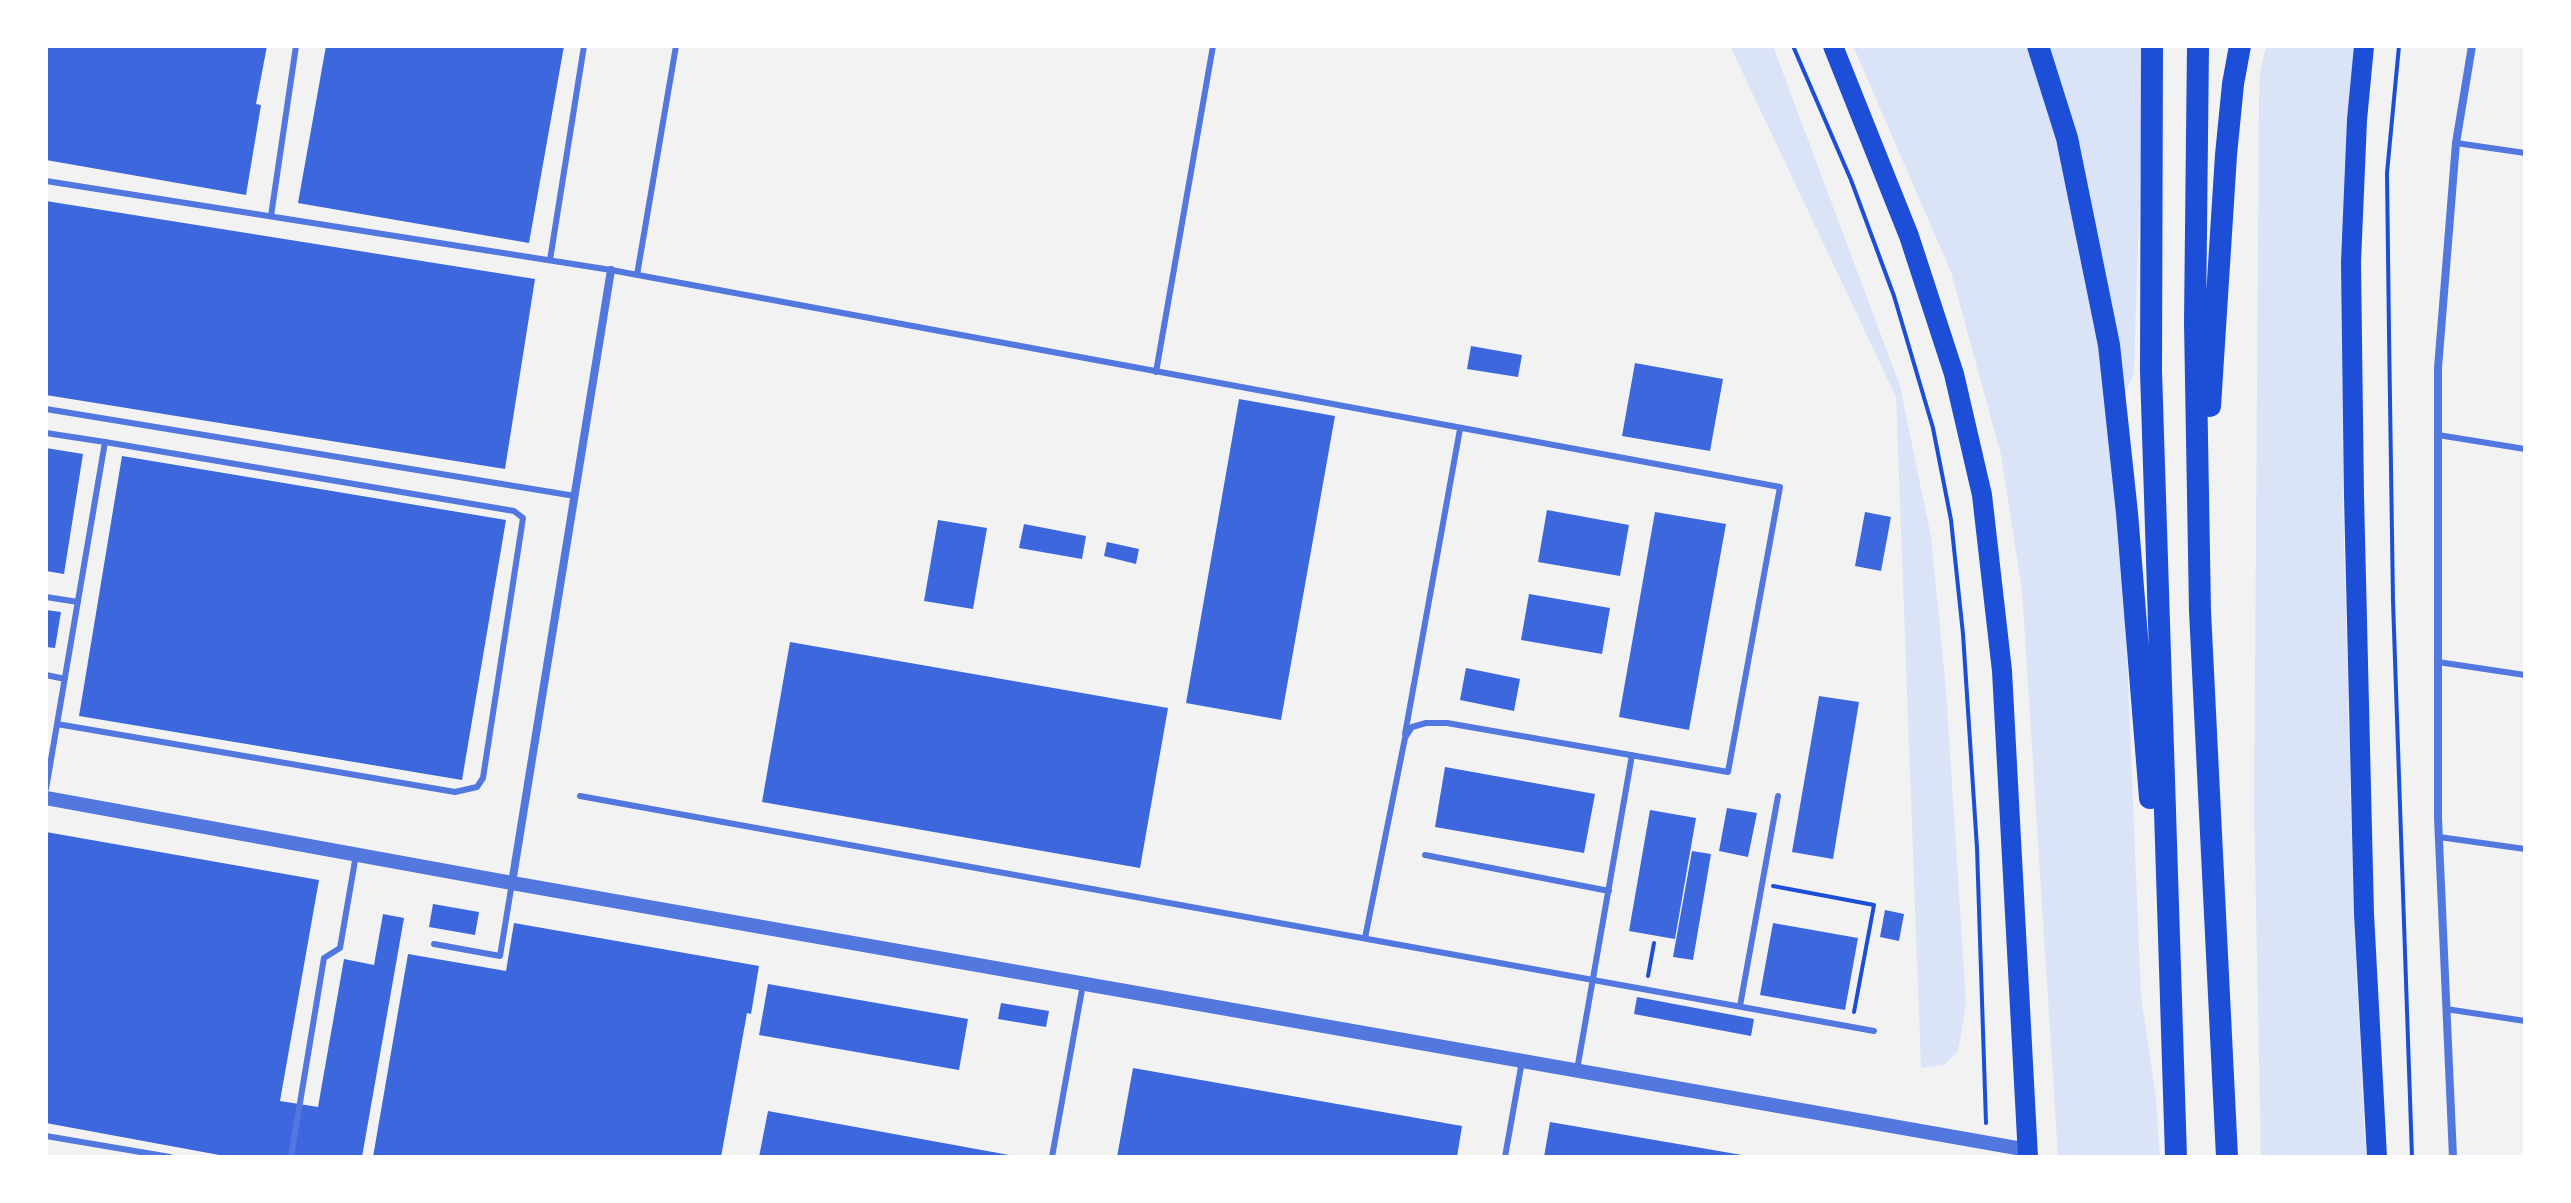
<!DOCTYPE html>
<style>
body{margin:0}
#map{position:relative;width:2571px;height:1203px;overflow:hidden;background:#f2f2f2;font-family:"Asap Condensed",sans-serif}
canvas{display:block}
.frame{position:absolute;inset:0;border:48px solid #fff;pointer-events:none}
</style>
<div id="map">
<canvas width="2571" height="1203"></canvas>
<div class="frame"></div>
</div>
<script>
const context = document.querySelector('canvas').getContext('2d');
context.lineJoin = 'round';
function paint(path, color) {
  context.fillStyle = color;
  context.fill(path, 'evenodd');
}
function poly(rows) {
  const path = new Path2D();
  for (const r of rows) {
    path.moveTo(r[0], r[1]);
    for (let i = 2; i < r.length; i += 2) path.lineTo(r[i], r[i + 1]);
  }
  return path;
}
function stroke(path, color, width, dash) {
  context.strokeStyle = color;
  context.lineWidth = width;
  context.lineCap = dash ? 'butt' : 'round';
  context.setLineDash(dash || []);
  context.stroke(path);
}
paint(poly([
 [1730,46,1773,46,1900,386,1931,537,1946,689,1966,1004,1958,1051,1944,1065,1921,1068,1896,397],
 [1853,46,2144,46,2134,373,2110,428,2122,537,2141,995,2156,1098,2160,1157,2058,1157,2022,591,2001,455,1951,272],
 [2266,46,2355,46,2349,100,2343,503,2354,928,2366,1157,2261,1157,2254,811,2259,101,2260,73]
]), '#dbe4f7');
paint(poly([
 [46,46,267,46,256,104,261,105,246,195,46,160],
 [326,46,564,46,529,243,298,203],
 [46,201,535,279,505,469,46,395],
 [1471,346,1522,355,1518,377,1467,369],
 [1635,363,1723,379,1710,451,1622,436],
 [1239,399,1335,416,1281,720,1186,703],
 [46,448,83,454,64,574,46,571],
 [122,456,506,520,462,780,79,716],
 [1547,510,1629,525,1620,576,1538,562],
 [1655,512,1726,524,1689,730,1619,717],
 [1865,512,1891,517,1881,571,1855,566],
 [938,520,987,528,973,609,924,601],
 [1024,524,1086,536,1082,559,1019,548],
 [1107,542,1139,549,1136,564,1104,556],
 [1529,594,1610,608,1602,654,1521,640],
 [46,610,61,612,55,648,46,647],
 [790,642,1168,708,1140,868,762,802],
 [1466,668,1520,679,1514,711,1460,700],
 [1819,696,1859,702,1833,859,1792,852],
 [1445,767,1595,794,1584,853,1435,827],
 [1727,808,1757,813,1748,857,1719,851],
 [1650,810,1696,818,1675,939,1629,931],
 [46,832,319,880,280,1101,318,1107,344,959,374,965,383,914,404,918,362,1157,230,1157,46,1123],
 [1692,851,1711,854,1693,960,1673,957],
 [433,904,479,912,475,935,429,927],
 [1885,910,1904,914,1899,941,1880,937],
 [514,923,759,966,751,1014,747,1013,721,1157,373,1157,408,954,506,971],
 [1773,923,1858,938,1845,1010,1760,995],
 [768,984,968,1019,959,1070,759,1035],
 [1637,997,1754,1019,1751,1036,1634,1014],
 [1001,1003,1049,1011,1046,1027,998,1019],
 [1133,1068,1462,1126,1457,1157,1117,1157],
 [768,1111,1009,1155,1009,1157,759,1157],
 [1550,1122,1742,1155,1741,1157,1544,1157]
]), '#3d67dc');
stroke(poly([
 [1793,46,1851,180,1894,296,1933,428,1951,520,1963,634,1977,848,1986,1123],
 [2399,46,2387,173,2389,333,2393,601,2412,1157],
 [1773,886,1874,905,1854,1012],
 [1648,976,1654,943]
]), '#1d4ed8', 4);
stroke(poly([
 [2456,143,2525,153],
 [46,181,611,270,1780,487,1728,772,1447,723,1426,723,1412,727,1405,738,1365,938],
 [271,216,296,46],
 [550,260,584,46],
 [637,275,676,46],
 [1156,372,1213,46],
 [46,409,575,496],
 [46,433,105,442,46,789],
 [2438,435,2525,449],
 [46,597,78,602],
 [2438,662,2525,675],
 [46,675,65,679],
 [57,724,455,792,477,787,483,778,523,518,514,511,105,442],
 [1405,734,1460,429],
 [580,796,1874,1031],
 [2439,837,2525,849],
 [1425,855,1609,891],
 [434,944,500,956,512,883],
 [1740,1006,1778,796],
 [2446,1009,2525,1021],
 [1577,1070,1632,755],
 [46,1136,170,1157],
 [291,1157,324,958,340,948,356,855],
 [1052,1157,1083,984],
 [1505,1157,1522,1061]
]), '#5277de', 6);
stroke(poly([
 [512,883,611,270],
 [2453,1157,2438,818,2438,368,2456,143,2472,46]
]), '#5277de', 8);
stroke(poly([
 [46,798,512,883,2028,1150]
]), '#5277de', 14);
stroke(poly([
 [1833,46,1909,236,1954,374,1982,495,2002,671,2028,1157],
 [2364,46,2357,120,2351,262,2354,496,2364,914,2377,1157]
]), '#1d4ed8', 20);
stroke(poly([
 [2038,46,2067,138,2109,345,2127,513,2150,798],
 [2152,46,2151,371,2176,1157],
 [2198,46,2195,322,2200,611,2227,1157],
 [2210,406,2226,155,2233,84,2240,46]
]), '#1d4ed8', 22);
</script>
